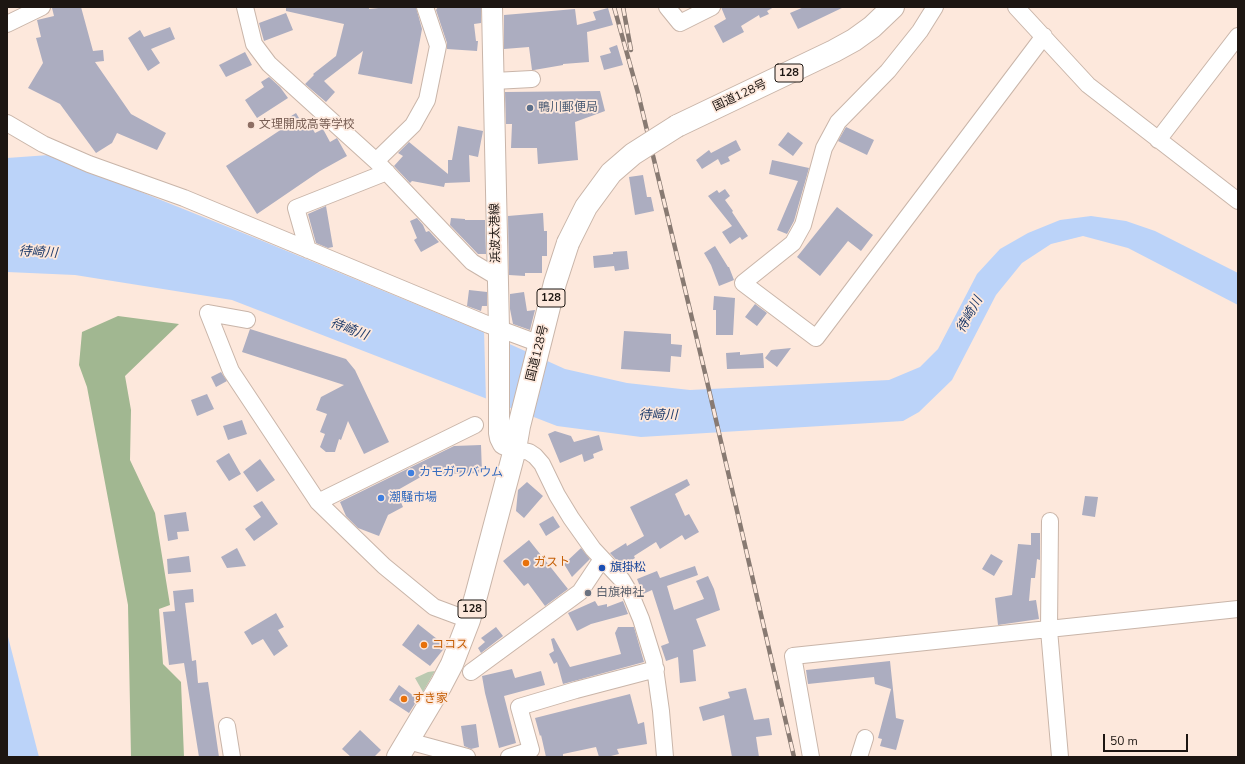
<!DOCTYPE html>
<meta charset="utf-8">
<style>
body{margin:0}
#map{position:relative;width:1245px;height:764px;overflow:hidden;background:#fde8dc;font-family:"Nunito Sans",sans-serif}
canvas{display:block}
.frame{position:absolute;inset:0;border:8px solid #1d1612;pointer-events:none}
.scale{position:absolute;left:1103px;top:734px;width:85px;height:18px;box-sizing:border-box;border:2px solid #1d1612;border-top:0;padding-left:5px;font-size:12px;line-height:14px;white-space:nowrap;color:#1d1612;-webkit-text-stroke:3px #fde8dc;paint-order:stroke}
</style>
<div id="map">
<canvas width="1245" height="764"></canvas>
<div class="frame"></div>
<div class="scale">50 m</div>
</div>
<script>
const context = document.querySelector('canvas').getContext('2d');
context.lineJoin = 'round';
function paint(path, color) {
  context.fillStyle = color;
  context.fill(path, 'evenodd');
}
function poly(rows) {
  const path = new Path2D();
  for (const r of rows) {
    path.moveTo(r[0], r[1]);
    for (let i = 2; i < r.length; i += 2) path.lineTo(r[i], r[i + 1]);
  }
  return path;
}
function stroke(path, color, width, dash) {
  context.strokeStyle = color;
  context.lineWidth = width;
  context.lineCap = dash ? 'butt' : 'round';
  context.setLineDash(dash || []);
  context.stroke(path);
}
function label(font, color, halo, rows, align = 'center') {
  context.font = font + ' "Nunito Sans","Noto Sans JP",sans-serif';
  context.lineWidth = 3.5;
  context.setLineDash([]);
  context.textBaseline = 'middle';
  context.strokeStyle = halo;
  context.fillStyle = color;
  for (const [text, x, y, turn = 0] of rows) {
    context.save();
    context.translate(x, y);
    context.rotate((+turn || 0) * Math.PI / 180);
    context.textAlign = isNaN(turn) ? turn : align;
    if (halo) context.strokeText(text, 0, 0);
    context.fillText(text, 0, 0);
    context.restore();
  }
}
paint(poly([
 [435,671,424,690,423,692,415,678,428,672]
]), '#bac9b0');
paint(poly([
 [118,316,179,324,125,376,131,410,130,460,155,513,170,605,159,609,163,664,181,682,184,757,131,757,128,605,87,387,79,365,82,332]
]), '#a1b791');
paint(poly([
 [49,155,253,237,483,332,565,369,627,383,690,390,889,380,920,367,938,349,977,274,1000,249,1028,233,1060,220,1091,216,1126,221,1155,231,1238,273,1238,305,1128,248,1083,236,1051,244,1022,263,996,295,952,380,919,412,903,421,641,437,557,426,232,300,75,275,7,272,7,158],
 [7,633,39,757,7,757]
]), '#bbd3f9');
paint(poly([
 [484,330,506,340,509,410,486,401]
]), '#fde8dc');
paint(poly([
 [57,7,81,7,93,51,103,50,104,61,95,62,131,114,166,133,157,150,117,133,112,143,96,153,60,104,28,88,43,63,36,38,41,37,37,20,54,16,52,8],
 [286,7,369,7,369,9,388,7,416,7,422,29,412,84,358,74,363,51,324,81,335,92,326,102,305,84,314,75,313,74,336,56,344,24,286,11],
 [438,7,481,7,481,23,474,24,476,41,478,41,477,51,447,49,447,43,436,10],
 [721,7,774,7,767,11,769,14,760,18,759,15,741,26,744,32,723,43,714,26,726,19],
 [804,7,844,7,798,29,790,13],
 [608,8,613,25,587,32,589,62,563,64,563,65,534,70,532,70,529,47,504,49,504,15,575,9,577,25,596,20,593,12],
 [286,13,293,30,264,41,259,23],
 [170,27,175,39,151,49,160,63,148,71,128,38,140,30,144,37],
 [617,45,623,65,604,70,600,56,611,53,609,48],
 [245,52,252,65,226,77,219,65],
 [269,77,280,87,288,98,257,118,245,100,264,87,261,82],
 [600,91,605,111,575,122,578,160,538,164,537,148,511,148,512,124,506,124,505,92],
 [296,113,302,123,308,120,315,133,323,129,330,142,337,138,347,156,320,171,257,214,226,166,291,123,288,118],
 [458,126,483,131,478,157,469,155,470,182,445,183,444,187,412,181,410,183,394,166,403,156,398,153,409,142,448,174,448,160,452,160],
 [846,127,874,140,867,155,838,141],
 [788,132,803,143,793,156,778,145],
 [736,140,741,150,728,157,730,161,721,165,718,159,702,169,696,160,709,150,711,153],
 [772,160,809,168,794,221,787,234,777,230,798,181,769,174],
 [643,175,647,197,651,197,654,211,635,215,629,177],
 [725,189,730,196,725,200,733,211,732,212,748,236,742,240,740,237,730,244,722,232,732,226,708,196,717,190,719,193],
 [326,206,333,247,328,248,316,243,308,214],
 [837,207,873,235,861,251,848,241,820,276,797,257],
 [543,213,544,231,547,231,547,256,542,256,542,273,525,273,525,276,509,275,508,216],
 [417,218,423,225,426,232,429,231,439,242,421,252,414,240,417,238,410,221],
 [451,218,465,219,465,220,485,220,486,254,478,254,450,225],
 [715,246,728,267,729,267,734,280,719,286,711,265,704,253],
 [627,251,629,269,615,271,614,266,594,268,593,256,613,254,613,252],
 [469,290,487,292,487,306,482,306,481,311,467,306],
 [524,292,527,311,535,310,530,330,513,324,510,309,510,294],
 [714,296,735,298,733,335,716,335,716,310,713,310],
 [755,304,767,313,757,326,745,317],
 [250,329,346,359,355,370,389,442,364,454,348,421,341,440,339,439,335,452,326,452,320,447,325,434,320,432,327,414,316,410,321,397,344,385,242,352],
 [624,331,671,334,671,344,682,345,681,357,671,356,670,372,621,369],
 [791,348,777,367,765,358,771,350],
 [740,352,740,355,763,353,764,368,727,369,726,353],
 [221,372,227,381,216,387,211,377],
 [207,394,214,409,197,416,191,400],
 [242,420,247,434,228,440,223,426],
 [555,431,571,436,574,442,599,435,603,450,593,454,594,458,584,462,582,454,560,463,548,434],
 [481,445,482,473,442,474,436,477,433,470,396,491,403,507,388,515,379,536,358,528,346,516,340,502,454,446],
 [229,453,241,474,229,481,216,461],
 [260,459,275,480,257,492,243,472],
 [687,479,690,485,675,494,685,516,689,514,699,532,685,540,682,535,660,549,656,542,634,556,635,558,622,566,610,553,626,543,627,546,644,536,630,507],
 [527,482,543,496,524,518,516,511,518,490],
 [1085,496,1098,497,1095,517,1082,515],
 [262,501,278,524,254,541,245,529,261,517,253,506],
 [186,512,189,531,177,532,178,539,168,541,164,515],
 [553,516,560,527,546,536,539,524],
 [1031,533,1040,533,1040,560,1037,559,1035,578,1031,578,1029,601,1036,600,1039,619,998,625,995,598,1012,595,1018,544,1031,545],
 [529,540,568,589,545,606,528,583,524,586,503,561],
 [237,548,246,566,227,568,221,557],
 [581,548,590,559,572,577,564,564],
 [991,554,1003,561,994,576,982,569],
 [189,556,191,572,168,574,167,559],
 [695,566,698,575,667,586,674,610,704,599,696,581,708,576,714,589,720,610,696,619,706,646,693,650,696,681,680,683,678,657,666,661,661,646,669,643,652,590,643,594,637,579,657,571,660,578],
 [193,589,194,602,185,603,192,661,196,660,198,683,208,682,219,757,199,757,184,663,169,665,163,612,175,611,173,591],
 [595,601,598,606,607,604,607,607,623,601,628,614,591,624,577,631,568,613],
 [276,613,284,627,278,630,288,646,274,656,263,639,252,645,244,632],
 [418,624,446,646,430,666,402,645],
 [496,627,503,636,481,653,478,648,485,642,481,638],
 [618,627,634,627,644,662,563,684,557,662,554,664,549,654,554,651,551,639,554,638,570,667,621,654,615,633],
 [890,661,896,718,904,720,896,750,880,746,882,739,878,738,891,689,875,684,874,677,808,684,806,670],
 [512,669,515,678,541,671,545,685,504,696,516,743,499,748,485,693,482,676],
 [399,685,418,699,409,713,389,700],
 [746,688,754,720,769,718,772,735,756,737,759,757,732,757,724,715,703,721,699,707,730,698,728,692],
 [630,694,638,724,644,722,647,744,617,749,619,754,607,757,599,757,596,747,563,754,563,757,546,757,541,735,540,736,535,718],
 [476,724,479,747,471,749,464,746,461,726],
 [360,730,381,750,374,757,351,757,342,749]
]), '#acadc0');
const minor = poly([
 [245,7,254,44,269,64,376,161,472,262,497,277],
 [667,7,680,23,712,7],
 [935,7,920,31,888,71,838,122,824,148,803,225,793,243,743,283,816,338,1044,36],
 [1016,7,1088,85,1238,201],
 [7,24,42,7],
 [494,81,532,79],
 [7,123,43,144,89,164,184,198,489,325,540,344],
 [1158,140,1238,36],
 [376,161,413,125,427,100,438,46,425,7],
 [308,250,296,208,387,172],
 [208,313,231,371,318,502,384,566,434,607,469,620],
 [208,313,247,320],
 [515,449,529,452,535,456,542,464,557,495,571,518,593,549,622,580,631,595,641,619,654,661,661,711,665,757],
 [318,502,475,425],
 [1050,521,1049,630,1060,757],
 [471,672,580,592,602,559],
 [227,726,232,757],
 [408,741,467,757],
 [509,757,531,750,519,707,576,690,656,669],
 [811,757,793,656,1238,609],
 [859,757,865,738]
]);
const major = poly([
 [492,7,499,329,499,433,500,438,503,444,515,449]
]);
const highway = poly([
 [677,126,834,51,854,40,872,27,893,7],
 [398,757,441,685,452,664,469,620,476,596,515,449,519,426,555,283,568,243]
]);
stroke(minor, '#c9b5a9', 18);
stroke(major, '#c9b5a9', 22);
stroke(highway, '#c9b5a9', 24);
stroke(minor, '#fff', 16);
stroke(major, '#fff', 20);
stroke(highway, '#fff', 22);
const rail = poly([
 [614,7,638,93,706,377,794,757],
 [623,7,631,50]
]);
stroke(rail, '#887a72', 4.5);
stroke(rail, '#fde8dc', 3, [9]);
const highwayBridge = poly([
 [568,243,586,207,611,173,633,154,677,126]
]);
stroke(highwayBridge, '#c9b5a9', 24, []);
stroke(highwayBridge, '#fff', 22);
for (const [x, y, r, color] of [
 [530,108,4,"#5c6f8a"],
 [251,125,4,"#8d6e63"],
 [411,473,4,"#3f7fe0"],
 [381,498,4,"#3f7fe0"],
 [526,563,4,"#e8710a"],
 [602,568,4,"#1a4fb4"],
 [588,593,4,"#6b7280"],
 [424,645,4,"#e8710a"],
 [404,699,4,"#e8710a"]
]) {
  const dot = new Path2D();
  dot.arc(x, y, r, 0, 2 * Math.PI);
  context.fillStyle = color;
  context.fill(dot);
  stroke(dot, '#fde8dc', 1.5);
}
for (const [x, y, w] of [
 [789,73,28],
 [551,298,28],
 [472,609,28]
]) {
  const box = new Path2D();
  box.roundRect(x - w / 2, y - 9, w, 18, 3);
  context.fillStyle = '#fde8dc';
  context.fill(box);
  stroke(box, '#1d1612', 1);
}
label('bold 11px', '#1d1612', null, [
 ["128",789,73],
 ["128",551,298],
 ["128",472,609]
]);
label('12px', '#1d1612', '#fde8dc', [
 ["国道128号",740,96,-25],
 ["浜波太港線",496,233,-91],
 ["国道128号",538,353,-76]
]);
label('12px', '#4e5e75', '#fde8dc', [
 ["鴨川郵便局",538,108]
], 'left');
label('12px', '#785e54', '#fde8dc', [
 ["文理開成高等学校",259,125]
], 'left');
label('12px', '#366cbe', '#fde8dc', [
 ["カモガワバウム",419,473],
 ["潮騒市場",389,498]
], 'left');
label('12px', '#c56008', '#fde8dc', [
 ["ガスト",534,563],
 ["ココス",432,645],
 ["すき家",412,699]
], 'left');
label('12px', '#164399', '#fde8dc', [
 ["旗掛松",610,568]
], 'left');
label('12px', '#5b616d', '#fde8dc', [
 ["白旗神社",596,593]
], 'left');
label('italic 13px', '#1f3c6b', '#fde8dc', [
 ["待崎川",38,253,3],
 ["待崎川",970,315,-61],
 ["待崎川",349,330,20],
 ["待崎川",658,416]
]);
</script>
